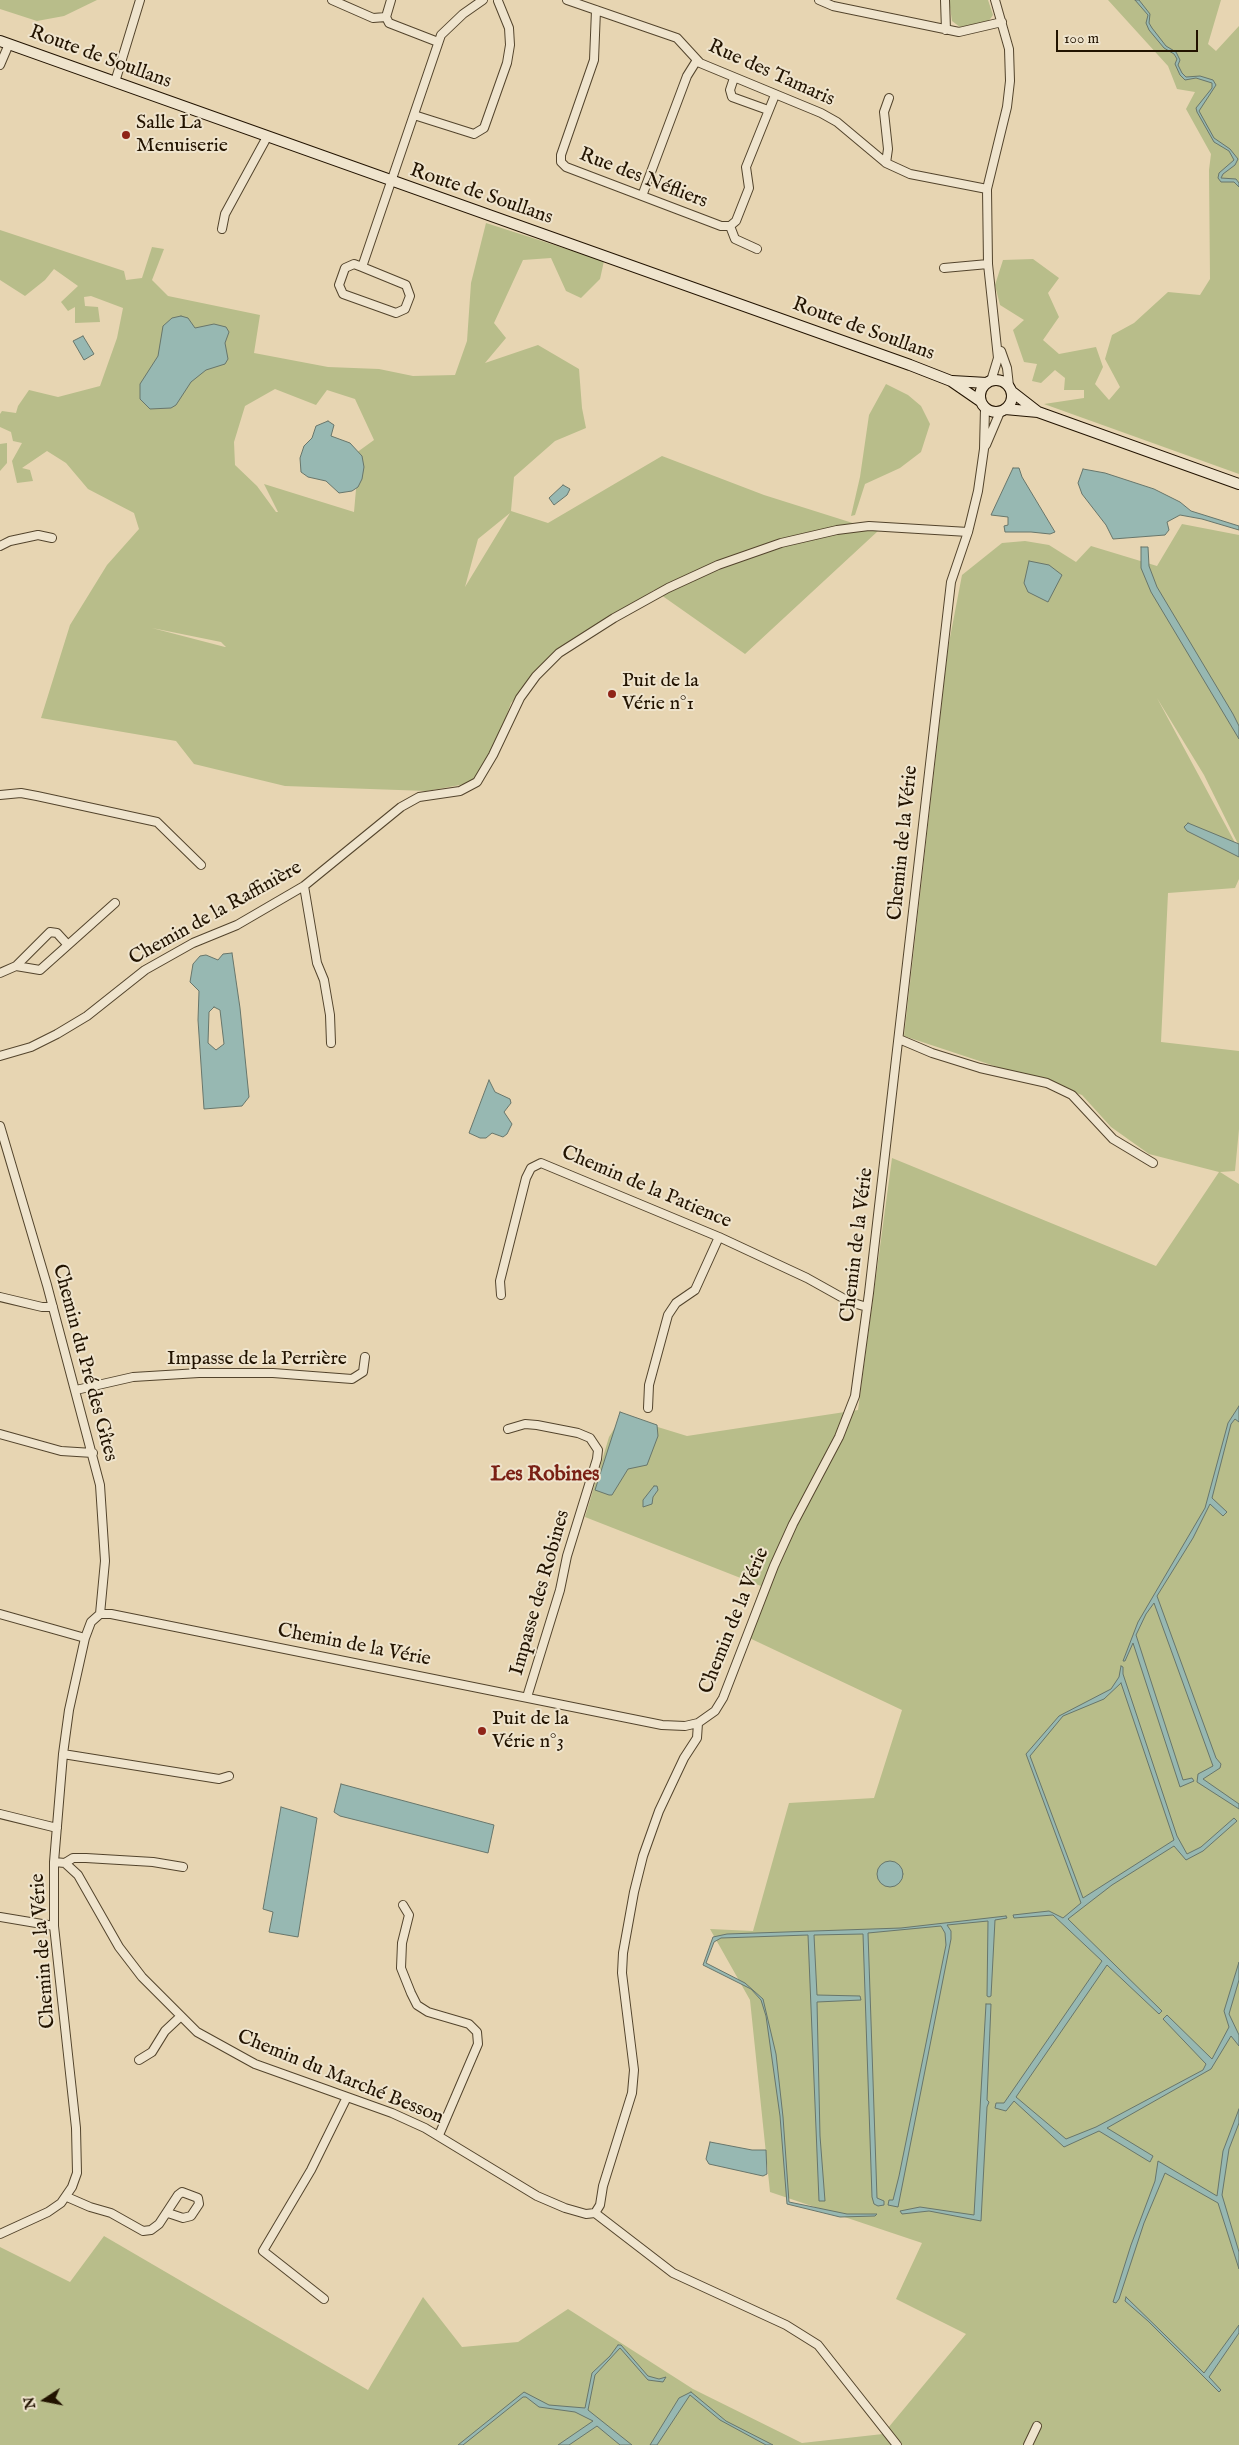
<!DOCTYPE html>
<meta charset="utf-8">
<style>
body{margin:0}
#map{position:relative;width:1239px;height:2445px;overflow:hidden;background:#e7d5b2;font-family:"IM FELL English",serif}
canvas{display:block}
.north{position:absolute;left:20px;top:2375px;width:50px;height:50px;-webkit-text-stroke:4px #efe4cd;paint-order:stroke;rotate:259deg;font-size:14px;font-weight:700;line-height:20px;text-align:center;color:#221300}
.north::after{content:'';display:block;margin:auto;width:18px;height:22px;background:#221300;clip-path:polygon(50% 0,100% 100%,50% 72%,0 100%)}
.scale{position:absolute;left:1056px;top:30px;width:142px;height:22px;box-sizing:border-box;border:2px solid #221300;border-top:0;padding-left:6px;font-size:15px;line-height:18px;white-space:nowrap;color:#221300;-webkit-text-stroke:4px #efe4cd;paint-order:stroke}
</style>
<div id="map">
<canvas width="1239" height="2445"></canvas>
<div class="north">N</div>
<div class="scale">100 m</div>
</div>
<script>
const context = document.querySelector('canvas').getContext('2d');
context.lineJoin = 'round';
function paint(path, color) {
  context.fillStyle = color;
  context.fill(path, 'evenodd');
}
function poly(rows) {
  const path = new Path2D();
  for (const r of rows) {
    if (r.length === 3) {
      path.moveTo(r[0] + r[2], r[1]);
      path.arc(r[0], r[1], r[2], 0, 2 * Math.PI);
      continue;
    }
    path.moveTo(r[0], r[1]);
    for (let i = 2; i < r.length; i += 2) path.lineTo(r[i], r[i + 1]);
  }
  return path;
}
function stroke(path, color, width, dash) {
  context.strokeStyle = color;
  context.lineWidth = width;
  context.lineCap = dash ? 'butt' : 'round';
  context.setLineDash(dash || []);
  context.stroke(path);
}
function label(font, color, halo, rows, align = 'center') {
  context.font = font + ' "IM FELL English",serif';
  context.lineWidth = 4;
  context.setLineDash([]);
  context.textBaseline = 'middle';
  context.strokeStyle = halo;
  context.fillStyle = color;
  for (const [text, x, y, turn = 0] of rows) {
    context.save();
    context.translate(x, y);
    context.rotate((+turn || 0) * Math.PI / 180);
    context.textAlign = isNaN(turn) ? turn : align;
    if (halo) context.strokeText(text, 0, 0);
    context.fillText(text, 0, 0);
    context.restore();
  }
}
paint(poly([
 [0,0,97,0,64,16,37,21,0,9],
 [949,0,988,0,993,15,988,22,960,27,952,21],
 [1108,0,1221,0,1208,44,1216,51,1239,26,1239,474,1044,404,1084,398,1084,390,1064,390,1065,378,1055,370,1041,383,1032,381,1037,364,1024,362,1013,330,1024,320,1000,305,995,285,1003,260,1033,259,1059,278,1048,293,1059,317,1043,340,1059,354,1096,347,1103,367,1095,384,1109,400,1120,387,1105,359,1112,335,1134,323,1168,292,1200,295,1210,279,1209,170,1211,154,1186,109,1195,92,1177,89,1168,66],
 [486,223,604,261,600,279,581,298,566,291,551,258,523,260,494,323,506,338,485,363,538,345,579,369,582,408,586,428,555,441,514,477,511,511,548,523,662,456,764,495,878,531,745,654,654,590,560,649,511,703,491,759,471,783,427,791,285,786,194,764,176,741,41,718,70,625,107,565,139,529,134,513,88,489,66,463,47,451,22,468,30,470,33,481,17,483,12,461,22,443,13,441,11,432,0,427,0,414,2,411,16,413,18,406,29,390,58,397,100,386,117,338,123,308,91,296,84,297,85,306,98,307,100,322,75,323,75,307,68,311,61,302,78,286,54,269,45,280,25,296,0,280,0,230,124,271,126,280,142,278,152,247,164,249,152,280,168,296,260,315,254,353,328,367,379,369,413,376,455,375,467,341,471,283],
 [275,389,316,405,327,390,355,399,374,440,356,453,357,478,354,512,264,484,278,512,276,512,257,486,235,465,234,442,245,406],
 [510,513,465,587,478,539],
 [152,628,221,642,226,647,225,647],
 [886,384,908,395,921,406,930,424,921,452,900,468,865,484,855,515,851,516,860,477,869,415],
 [7,443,7,463,0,471,0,444],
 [1182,524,1239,535,1239,846,1204,775,1157,698,1239,850,1239,879,1235,888,1168,893,1161,1042,1239,1051,1239,1129,1235,1171,1220,1172,1239,1184,1239,2445,0,2445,0,2247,70,2282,104,2236,368,2390,423,2297,462,2347,518,2342,568,2309,693,2389,802,2443,883,2434,966,2334,896,2299,922,2243,770,2192,750,2000,710,1929,753,1931,789,1803,874,1798,902,1710,743,1635,761,1586,585,1517,609,1437,622,1416,687,1436,858,1410,892,1158,1156,1266,1219,1172,1149,1154,1111,1127,1082,1095,904,1036,948,648,962,575,1002,543,1025,541,1049,545,1076,562,1091,546,1157,566]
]), '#b8bd8a');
const water = poly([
 [1135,0,1139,0,1150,14,1149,23,1152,28,1166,46,1176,52,1180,60,1178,65,1182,73,1186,77,1200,76,1213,80,1216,85,1199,111,1214,138,1230,149,1238,159,1235,165,1223,174,1221,178,1236,179,1239,183,1239,187,1234,182,1221,182,1218,178,1219,173,1234,160,1229,151,1214,142,1197,112,1196,108,1212,88,1212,83,1196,78,1185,80,1180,75,1175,64,1177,59,1174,54,1164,48,1149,30,1146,23,1148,15,1135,0],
 [181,316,188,318,195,328,214,324,226,327,229,332,225,343,228,359,225,364,206,370,191,382,176,405,171,408,150,409,140,399,140,384,158,356,163,326,172,318,181,316],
 [83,336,94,354,84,360,73,341,83,336],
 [328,421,334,425,331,436,350,443,362,456,364,467,362,479,358,487,352,491,339,493,326,481,308,477,301,472,300,458,304,446,312,438,316,426,328,421],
 [1013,468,1019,468,1022,477,1055,532,1050,534,1031,532,1005,532,1004,526,1008,525,1008,517,991,515,1013,468],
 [1083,469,1105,473,1154,489,1180,502,1191,511,1239,526,1239,530,1202,519,1180,515,1167,522,1169,530,1165,535,1113,539,1106,525,1082,494,1078,483,1083,469],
 [563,485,570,489,567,495,554,505,549,498,563,485],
 [1141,547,1148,547,1149,566,1157,587,1233,714,1239,726,1239,739,1151,592,1141,568,1141,547],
 [1029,561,1049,565,1062,575,1048,602,1028,592,1024,583,1029,561],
 [1188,823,1239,844,1239,857,1187,831,1184,827,1188,823],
 [232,953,240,1008,249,1097,242,1106,204,1109,198,1020,199,991,190,982,193,964,200,956,206,955,218,960,223,954,232,953],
 [214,1007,220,1010,224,1044,216,1050,208,1043,209,1012,214,1007],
 [489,1080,495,1092,510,1099,511,1103,504,1112,512,1124,507,1134,503,1137,492,1133,486,1138,480,1138,469,1133,489,1080],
 [1239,1406,1239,1422,1235,1419,1231,1424,1212,1498,1227,1512,1223,1516,1210,1504,1193,1538,1157,1596,1216,1758,1221,1764,1220,1768,1203,1779,1239,1804,1239,1809,1197,1782,1198,1774,1213,1766,1154,1603,1146,1614,1136,1635,1183,1780,1192,1778,1194,1781,1180,1787,1133,1643,1125,1661,1123,1661,1138,1622,1205,1508,1228,1423,1239,1406],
 [620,1412,657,1425,658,1436,647,1465,628,1469,612,1495,609,1495,595,1490,620,1412],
 [654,1486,657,1486,658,1490,653,1497,652,1504,643,1507,643,1500,654,1486],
 [1121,1666,1123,1667,1123,1674,1177,1836,1187,1854,1201,1847,1234,1818,1237,1821,1203,1851,1186,1860,1174,1846,1112,1885,1068,1919,1162,2011,1159,2014,1107,1965,1016,2097,1066,2139,1096,2127,1203,2070,1206,2064,1163,2019,1167,2015,1212,2059,1229,2027,1224,2011,1239,1962,1239,1980,1229,2014,1239,2035,1239,2046,1231,2036,1211,2069,1107,2128,1153,2156,1150,2162,1099,2131,1064,2147,1014,2101,1006,2111,995,2108,996,2103,1004,2103,1102,1961,1053,1915,1014,1918,1013,1915,1049,1911,1063,1918,1081,1903,1026,1754,1059,1716,1111,1689,1119,1677,1121,1666],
 [1121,1683,1174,1840,1083,1898,1030,1756,1063,1716,1104,1699,1121,1683],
 [341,1784,494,1825,488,1853,340,1816,334,1812,341,1784],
 [281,1807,317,1818,298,1937,269,1932,273,1912,263,1909,281,1807],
 [890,1874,13],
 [1006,1916,1007,1918,995,1920,991,1996,989,1997,987,1996,988,1921,947,1925,951,1931,951,1939,898,2207,888,2205,889,2200,893,2200,899,2176,946,1945,945,1933,941,1926,868,1933,877,2198,884,2201,884,2205,878,2206,874,2204,872,2197,863,1934,814,1935,817,1995,860,1996,861,2000,817,2002,820,2136,825,2201,819,2201,808,1935,721,1938,714,1942,706,1963,745,1983,763,1999,776,2054,783,2117,789,2202,847,2214,877,2214,875,2216,840,2217,787,2204,780,2116,766,2016,761,2000,751,1989,703,1965,713,1937,727,1934,901,1928,1006,1916],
 [986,2004,991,2004,987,2100,989,2102,987,2107,981,2221,929,2211,902,2214,900,2211,920,2207,974,2215,986,2004],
 [1239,2109,1239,2123,1229,2149,1222,2195,1239,2252,1239,2269,1218,2203,1165,2173,1144,2223,1119,2299,1116,2303,1113,2302,1131,2245,1155,2181,1158,2161,1217,2196,1223,2151,1239,2109],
 [710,2142,752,2150,766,2150,767,2174,763,2176,709,2164,706,2159,710,2142],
 [1126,2297,1204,2373,1239,2325,1239,2333,1209,2377,1221,2390,1219,2392,1148,2321,1125,2301,1126,2297],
 [618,2345,621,2345,648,2376,659,2379,666,2377,663,2382,648,2380,620,2348,595,2375,588,2410,632,2445,620,2445,597,2426,569,2445,558,2445,593,2421,575,2412,539,2407,526,2397,523,2397,463,2445,458,2445,524,2392,549,2405,585,2408,592,2373,610,2356,618,2345],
 [691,2392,726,2421,773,2445,766,2445,720,2420,690,2395,657,2445,650,2445,679,2398,691,2392]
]);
paint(water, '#97b8b2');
stroke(water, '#68766b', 1);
const minor = poly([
 [332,0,373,18,386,17,389,23,438,42],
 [567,0,677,38,700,63,821,113,837,122,886,163,910,174,987,189],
 [819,0,833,6,959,32,1002,22],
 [945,0,946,30],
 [596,10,594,60,561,155,561,162,566,167,721,226,730,226,736,221,749,188,746,167,775,95],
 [386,17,391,0],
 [0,65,9,44],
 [734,78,730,90,732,97,768,110],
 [115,82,140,0],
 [414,115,474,134,484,128,507,63,510,45,509,28,498,1],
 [886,163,888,149,884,112,889,98],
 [642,196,687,76,697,60],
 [730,226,735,239,757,249],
 [222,229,225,214,267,137],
 [362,267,406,285,410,296,405,309,396,313,343,294,339,285,345,268,354,264,362,267,441,35,463,14,483,0],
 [944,268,988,264],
 [1001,351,1007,368,1009,386],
 [991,381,998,358,988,264,987,189,1007,107,1010,81,1009,49,995,0],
 [986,445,1000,412],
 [0,546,10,541,38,535,52,538],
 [0,795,21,793,37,796,157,822,201,865],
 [304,886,317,963,324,980,330,1015,331,1043],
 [16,966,40,970,115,903],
 [0,973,16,966,50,932,57,933,68,945],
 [899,1039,932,1053,980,1068,1047,1083,1072,1095,1113,1139,1153,1163],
 [0,1056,31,1047,57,1034,87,1016,145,970,193,943,237,925,304,886,401,807,419,797,460,791,477,782,493,755,520,698,536,676,559,653,614,618,668,588,718,565,781,543,837,530,869,526,968,532],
 [0,1126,47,1285,100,1485,105,1561,100,1614],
 [501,1295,500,1281,526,1178,531,1168,541,1163,719,1237,807,1278,850,1302,867,1307],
 [0,1297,42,1307,53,1307],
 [76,1390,133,1377,199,1373,273,1373,352,1379,363,1372,365,1357],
 [648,1408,649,1385,668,1315,676,1303,695,1290,719,1237],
 [508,1429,525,1424,537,1425,578,1433,590,1438,598,1450,597,1459,567,1556,560,1590,527,1697],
 [0,1434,61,1451,93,1453],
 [0,1614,85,1638],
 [63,1754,219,1779,229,1776],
 [0,1814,57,1828],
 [54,1862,65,1863,78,1875,119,1947,142,1977,197,2032,255,2064,392,2113,425,2128,537,2196,565,2208,586,2214,595,2213,673,2273,786,2325,818,2345,897,2445],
 [65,1863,73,1858,86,1858,153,1862,183,1867],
 [403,1905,409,1915,402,1943,401,1968,411,1993,417,2005,428,2012,469,2024,477,2032,478,2044,439,2135],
 [0,1917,54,1926],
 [139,2060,152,2052,165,2031,181,2016],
 [67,2197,90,2207,111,2213,143,2231,151,2230,159,2224,178,2195,182,2192,198,2198,199,2204,191,2216,183,2218,168,2213],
 [595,2213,600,2205,603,2186,632,2093,634,2070,622,1973,623,1953,634,1892,643,1856,659,1811,684,1758,697,1738,698,1723],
 [0,2234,48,2212,61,2203,72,2187,77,2173,76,2128,54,1926,54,1862,63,1754,69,1710,85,1638,91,1622,100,1614,111,1614,662,1725,685,1726,698,1723,715,1711,723,1698,774,1566,793,1524,839,1437,855,1396,869,1293,951,582,968,532,978,491,984,449,985,408],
 [324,2299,263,2251,311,2170,347,2097],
 [1028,2445,1037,2426]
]);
const secondary = poly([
 [0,41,910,365,951,381,980,401],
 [996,396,16],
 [952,381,987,383],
 [1011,391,1038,412],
 [1005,409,1038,412,1239,484]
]);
stroke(minor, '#53442c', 10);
stroke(secondary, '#221300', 12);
stroke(minor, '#efe4cd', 8);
stroke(secondary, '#efe4cd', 10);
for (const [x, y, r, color] of [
 [126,135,5,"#8f2418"],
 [612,694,5,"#8f2418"],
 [482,1731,5,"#8f2418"]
]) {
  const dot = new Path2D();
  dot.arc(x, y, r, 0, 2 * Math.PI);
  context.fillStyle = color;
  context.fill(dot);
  stroke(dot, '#efe4cd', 2);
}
label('20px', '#221300', '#efe4cd', [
 ["Route de Soullans",100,58,20],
 ["Rue des Tamaris",771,74,24],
 ["Rue des Néfliers",643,179,21],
 ["Route de Soullans",481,195,19],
 ["Route de Soullans",863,330,20],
 ["Chemin de la Vérie",904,843,-84],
 ["Chemin de la Raffinière",216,914,-29],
 ["Chemin de la Patience",646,1188,23],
 ["Chemin de la Vérie",858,1245,-83],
 ["Impasse de la Perrière",257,1360],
 ["Chemin du Pré des Gîtes",84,1363,75],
 ["Impasse des Robines",541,1593,-74],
 ["Chemin de la Vérie",735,1621,-68],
 ["Chemin de la Vérie",354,1646,11],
 ["Chemin de la Vérie",44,1951,-94],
 ["Chemin du Marché Besson",340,2078,22]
]);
label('20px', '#221300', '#efe4cd', [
 ["Salle La",136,124],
 ["Menuiserie",136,147],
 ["Puit de la",622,682],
 ["Vérie n°1",622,705],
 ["Puit de la",492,1720],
 ["Vérie n°3",492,1743]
], 'left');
label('bold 21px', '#7a1f14', '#efe4cd', [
 ["Les Robines",545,1476]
]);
</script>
